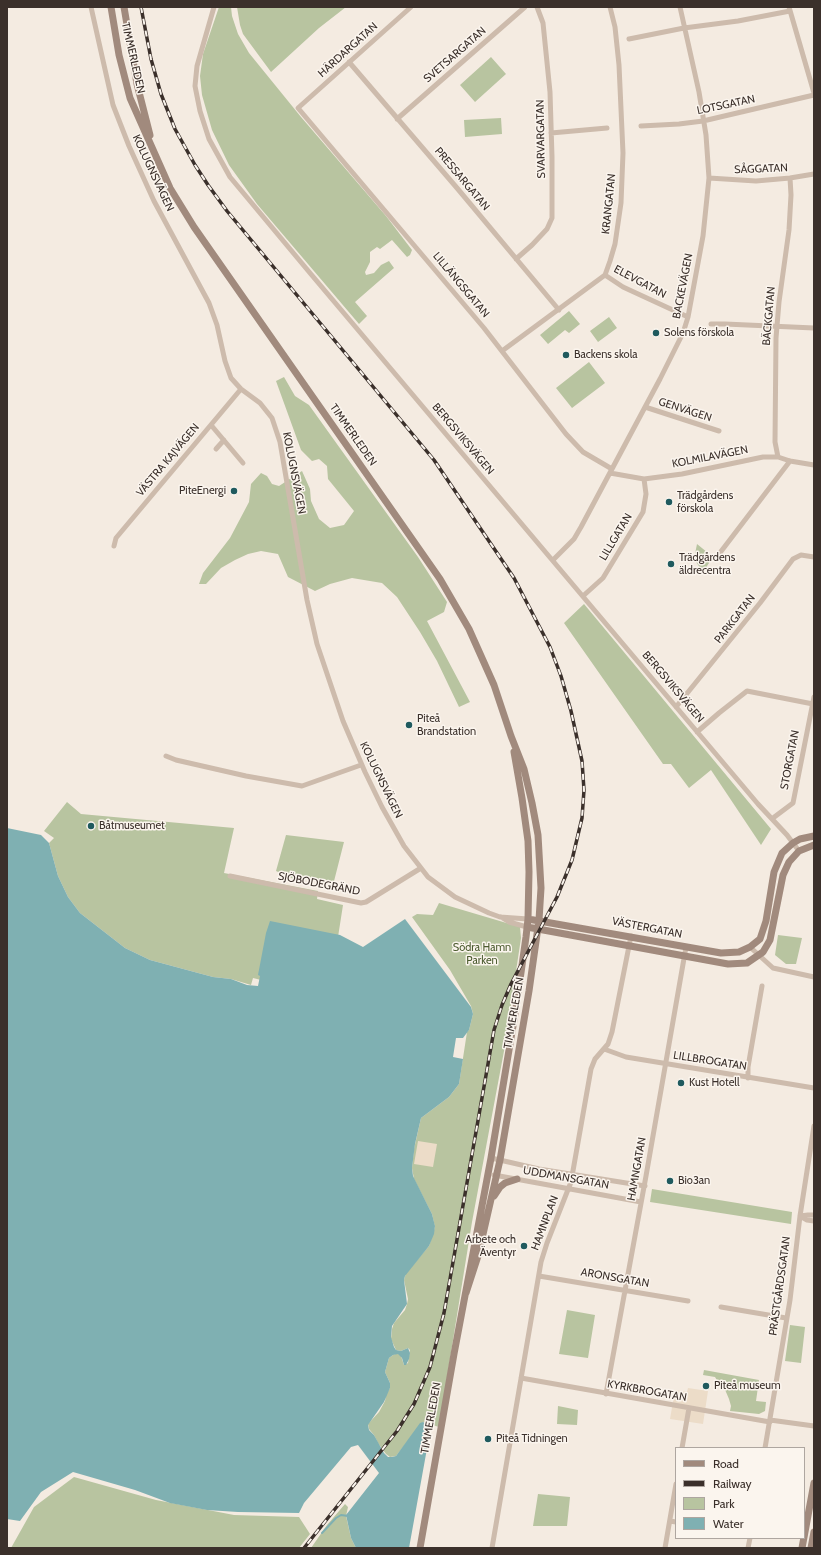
<!DOCTYPE html>
<meta charset="utf-8">
<style>
body{margin:0}
#map{position:relative;width:821px;height:1555px;overflow:hidden;background:#f4ebe1;font-family:Cabin,sans-serif}
canvas{display:block}
.frame{position:absolute;inset:0;border:8px solid #3b302b;pointer-events:none}
.legend{position:absolute;left:675px;top:1447px;width:130px;height:92px;box-sizing:border-box;background:#fbf5ee;border:1px solid #aea6a0;margin:0;padding:5px 7px;list-style:none;font-size:12px;color:#3b302b}
.legend li{display:flex;align-items:center;gap:8px;height:20px}
.legend b{width:20px;border:1px solid #aea6a0}
</style>
<div id="map">
<canvas width="821" height="1555"></canvas>
<div class="frame"></div>
<ul class="legend">
<li><b style="height:5px;background:#a18a7d"></b>Road</li>
<li><b style="height:5px;background:#3b302b"></b>Railway</li>
<li><b style="height:11px;background:#b8c4a0"></b>Park</li>
<li><b style="height:11px;background:#7fb0b2"></b>Water</li>
</ul>
</div>
<script>
const context = document.querySelector('canvas').getContext('2d');
context.lineJoin = 'round';
function paint(path, color) {
  context.fillStyle = color;
  context.fill(path, 'evenodd');
}
function poly(rows) {
  const path = new Path2D();
  for (const r of rows) {
    path.moveTo(r[0], r[1]);
    for (let i = 2; i < r.length; i += 2) path.lineTo(r[i], r[i + 1]);
  }
  return path;
}
function stroke(path, color, width, dash) {
  context.strokeStyle = color;
  context.lineWidth = width;
  context.lineCap = dash ? 'butt' : 'round';
  context.setLineDash(dash || []);
  context.stroke(path);
}
function label(font, color, halo, rows, align = 'center') {
  context.font = font + ' Cabin,sans-serif';
  context.lineWidth = 3;
  context.setLineDash([]);
  context.textBaseline = 'middle';
  context.strokeStyle = halo;
  context.fillStyle = color;
  for (const [text, x, y, turn = 0] of rows) {
    context.save();
    context.translate(x, y);
    context.rotate((+turn || 0) * Math.PI / 180);
    context.textAlign = isNaN(turn) ? turn : align;
    if (halo) context.strokeText(text, 0, 0);
    context.fillText(text, 0, 0);
    context.restore();
  }
}
paint(poly([
 [219,7,231,7,232,16,238,34,249,53,301,117,386,216,412,250,410,255,407,257,392,240,380,249,377,247,370,252,370,262,365,272,366,275,374,273,381,265,389,261,394,268,355,302,367,316,359,324,257,204,229,165,212,130,202,95,200,76,203,54],
 [237,7,346,7,319,28,271,72,243,34,240,25],
 [491,57,506,74,475,102,460,85],
 [501,118,502,134,465,137,464,120],
 [569,311,580,324,569,333,565,330,548,344,540,335],
 [609,317,617,328,598,342,590,331],
 [589,362,605,383,572,408,556,388],
 [284,377,295,396,309,405,418,557,447,602,444,612,427,621,470,702,459,707,437,661,420,632,397,597,382,583,352,578,330,584,315,591,288,577,278,554,261,551,248,554,235,560,221,568,206,584,199,584,203,573,230,538,249,502,251,484,261,473,267,476,272,484,279,486,302,471,310,489,311,501,319,519,330,528,344,525,354,511,328,479,327,466,319,459,312,461,301,450,276,381],
 [697,544,713,557,703,572,694,559],
 [584,604,771,829,761,845,711,770,689,788,671,764,663,764,564,623],
 [67,802,81,814,234,828,224,873,318,891,317,899,343,905,338,937,261,980,253,978,251,985,231,979,213,977,150,960,125,948,80,913,68,897,58,876,49,843,54,838,44,831],
 [286,835,344,842,332,889,323,886,312,878,294,879,276,871],
 [439,903,520,927,521,938,504,1051,472,1222,439,1427,423,1422,396,1456,390,1457,386,1454,378,1443,374,1435,369,1429,368,1424,379,1412,385,1401,386,1395,390,1388,390,1383,385,1372,389,1358,393,1355,398,1353,401,1356,404,1365,408,1363,410,1350,408,1348,401,1351,396,1350,391,1339,392,1329,394,1323,405,1310,407,1304,408,1299,404,1280,406,1273,429,1246,435,1227,432,1214,414,1179,412,1168,414,1149,421,1118,449,1097,459,1084,467,1032,469,1030,473,1014,471,1006,450,970,412,917,417,914,433,915],
 [778,935,802,938,796,964,786,964,775,955],
 [652,1189,792,1212,791,1224,650,1202],
 [567,1310,595,1315,588,1358,559,1354],
 [790,1325,805,1327,801,1363,785,1361],
 [704,1370,759,1380,756,1401,766,1402,765,1411,759,1414,730,1411,731,1406,729,1399,723,1385,718,1382,715,1377,703,1375],
 [558,1406,578,1410,577,1425,557,1424],
 [74,1477,156,1500,234,1515,299,1517,310,1534,299,1548,11,1548,34,1507],
 [538,1494,570,1497,567,1526,533,1526],
 [345,1504,348,1507,346,1516,351,1538,356,1548,311,1548,327,1525]
]), '#b8c4a0');
paint(poly([
 [418,1141,437,1144,433,1167,414,1164],
 [688,1388,708,1391,703,1424,670,1419,675,1390,687,1392]
]), '#ecdcc8');
paint(poly([
 [7,828,41,835,49,843,58,876,68,897,80,913,125,948,150,960,213,977,231,979,247,985,258,986,260,976,258,975,266,933,270,921,340,935,363,947,405,919,471,1007,473,1014,469,1030,463,1038,456,1038,453,1057,463,1059,459,1084,449,1097,421,1118,415,1144,412,1168,413,1176,432,1214,435,1226,434,1234,429,1246,405,1276,404,1280,407,1304,392,1326,391,1337,394,1347,396,1350,401,1351,408,1348,410,1353,409,1359,406,1365,404,1365,402,1358,398,1354,393,1355,389,1358,385,1372,390,1383,390,1388,384,1402,368,1425,369,1430,374,1435,384,1453,388,1457,392,1457,396,1456,420,1423,423,1422,427,1424,429,1427,430,1432,409,1548,356,1548,351,1538,346,1515,379,1473,358,1445,351,1447,304,1503,299,1513,238,1512,207,1510,170,1503,135,1490,73,1472,41,1492,20,1521,7,1519]
]), '#7fb0b2');
stroke(poly([
 [322,1533,336,1518,341,1515,348,1516]
]), '#7fb0b2', 2);
stroke(poly([
 [91,7,113,105,129,146,154,201,209,303,217,325,225,361,231,378,241,389,260,403,272,418,280,442,307,600,317,644,343,721,365,772,382,807,404,846,428,877,455,897,489,913,500,917,528,919],
 [214,7,197,66,195,86,200,111,209,139,230,177,310,273,758,804,787,835,799,851],
 [411,7,298,108,484,328,566,434,583,452,612,469],
 [789,7,814,93],
 [629,39,684,28,738,21,790,11],
 [349,62,457,188,559,310],
 [397,119,525,7],
 [641,126,679,124,703,121,814,95],
 [551,133,607,128],
 [709,178,756,181,790,178,814,174],
 [516,259,532,245,547,229,552,218,552,157,550,92,543,23,537,7],
 [605,275,623,287,688,317],
 [711,324,725,324,814,328],
 [502,351,605,275,610,261,615,244,621,203,623,153,619,65,615,27,610,7],
 [645,407,719,431],
 [211,425,243,463],
 [216,449,224,440],
 [778,457,775,442,776,338,779,302,789,230,791,195,790,178],
 [610,473,644,479,682,474,763,457,778,457,790,461,814,465],
 [114,546,116,538,241,389],
 [716,558,790,461],
 [553,560,574,539,581,527,660,379,683,333,688,317,703,236,709,178,706,135,699,92,680,7],
 [583,596,603,578,643,512,646,494,644,479],
 [676,707,760,603,793,559,801,555,814,557],
 [697,732,719,713,747,691,813,704],
 [166,756,176,760,246,776,302,786,361,765],
 [773,818,793,803,814,697],
 [230,876,361,903,366,902,421,868],
 [501,917,509,922,527,927],
 [750,947,773,968,814,977],
 [604,1049,626,1057,814,1088],
 [748,1078,748,1067,762,986],
 [491,1158,539,1169,645,1186],
 [494,1175,641,1202],
 [800,1216,807,1220,814,1221],
 [800,1216,808,1215,814,1215],
 [539,1276,688,1301],
 [721,1307,786,1318],
 [521,1378,770,1422],
 [606,1394,646,1176,686,947],
 [770,1420,814,1426],
 [682,1448,689,1408],
 [765,1448,790,1300,800,1216,814,1126],
 [670,1521,676,1522],
 [492,1548,541,1262,547,1243,571,1182,591,1069,595,1059,608,1044,612,1032,631,936],
 [665,1548,676,1484],
 [748,1548,750,1538]
]), '#cdbbac', 5);
stroke(poly([
 [111,7,119,55,130,98,170,188,194,227,440,579,469,629,494,685,511,736,524,769,532,803,538,835,541,888,539,920,529,991,500,1160,478,1256,466,1293],
 [124,7,137,84,150,135],
 [528,919,721,953,739,952,750,947,760,939,766,921,774,872,782,853,793,843,800,839,814,836],
 [527,927,728,964,747,963,763,952,770,940,783,875,789,862,799,851,814,845],
 [494,1196,500,1187,505,1183,517,1179],
 [420,1548,454,1354,491,1158,516,1008,526,937,528,919,529,872,528,841,522,798,514,752],
 [802,1548,814,1483],
 [811,1548,814,1532]
]), '#a18a7d', 7);
const rail = poly([
 [141,7,151,59,161,94,175,129,195,165,208,185,227,211,434,460,514,578,550,647,561,676,571,711,582,761,584,790,582,818,572,860,557,897,511,984,502,1005,494,1030,444,1313,430,1367,414,1404,397,1431,304,1548]
]);
stroke(rail, '#3b302b', 3.5);
stroke(rail, '#fbf5ee', 2, [6]);
for (const [x, y, r, color] of [
 [656,333,4,"#1f5a5e"],
 [566,355,4,"#1f5a5e"],
 [234,491,4,"#1f5a5e"],
 [669,502,4,"#1f5a5e"],
 [671,564,4,"#1f5a5e"],
 [409,725,4,"#1f5a5e"],
 [91,826,4,"#1f5a5e"],
 [681,1083,4,"#1f5a5e"],
 [670,1181,4,"#1f5a5e"],
 [524,1246,4,"#1f5a5e"],
 [706,1386,4,"#1f5a5e"],
 [488,1439,4,"#1f5a5e"]
]) {
  const dot = new Path2D();
  dot.arc(x, y, r, 0, 2 * Math.PI);
  context.fillStyle = color;
  context.fill(dot);
  stroke(dot, '#fbf5ee', 1.5);
}
label('11px', '#3b302b', '#fbf5ee', [
 ["HÄRDARGATAN",348,50,-42],
 ["SVETSARGATAN",455,55,-41],
 ["TIMMERLEDEN",133,58,77],
 ["LOTSGATAN",726,105,-12],
 ["SVARVARGATAN",541,139,-91],
 ["SÅGGATAN",761,169,-2],
 ["KOLUGNSVÄGEN",153,173,65],
 ["PRESSARGATAN",462,179,50],
 ["KRANGATAN",609,204,-84],
 ["ELEVGATAN",640,282,28],
 ["LILLÄNGSGATAN",461,285,50],
 ["BACKEVÄGEN",683,286,-79],
 ["BÄCKGATAN",769,316,-85],
 ["GENVÄGEN",685,410,18],
 ["TIMMERLEDEN",353,435,55],
 ["BERGSVIKSVÄGEN",463,439,50],
 ["KOLMILAVÄGEN",710,457,-11],
 ["VÄSTRA KAJVÄGEN",168,460,-50],
 ["KOLUGNSVÄGEN",294,473,79],
 ["LILLGATAN",616,537,-59],
 ["PARKGATAN",735,619,-52],
 ["BERGSVIKSVÄGEN",673,687,50],
 ["STORGATAN",790,760,-79],
 ["KOLUGNSVÄGEN",381,780,64],
 ["SJÖBODEGRÄND",319,884,11],
 ["VÄSTERGATAN",647,928,11],
 ["TIMMERLEDEN",514,1013,-80],
 ["LILLBROGATAN",710,1061,9],
 ["HAMNGATAN",637,1169,-80],
 ["UDDMANSGATAN",566,1178,10],
 ["HAMNPLAN",545,1223,-69],
 ["ARONSGATAN",615,1278,10],
 ["PRÄSTGÅRDSGATAN",780,1286,-82],
 ["KYRKBROGATAN",647,1391,10],
 ["TIMMERLEDEN",431,1418,-80]
]);
label('11px', '#3b302b', '#fbf5ee', [
 ["Solens förskola",664,333],
 ["Backens skola",574,355],
 ["PiteEnergi",226,491,"right"],
 ["Trädgårdens",677,496],
 ["förskola",677,509],
 ["Trädgårdens",679,558],
 ["äldrecentra",679,571],
 ["Piteå",417,719],
 ["Brandstation",417,732],
 ["Båtmuseumet",99,826],
 ["Kust Hotell",689,1083],
 ["Bio3an",678,1181],
 ["Arbete och",516,1240,"right"],
 ["Äventyr",516,1253,"right"],
 ["Piteå museum",714,1386],
 ["Piteå Tidningen",496,1439]
], 'left');
label('11px', '#4a5a2e', '#fbf5ee', [
 ["Södra Hamn",482,948],
 ["Parken",482,961]
]);
</script>
